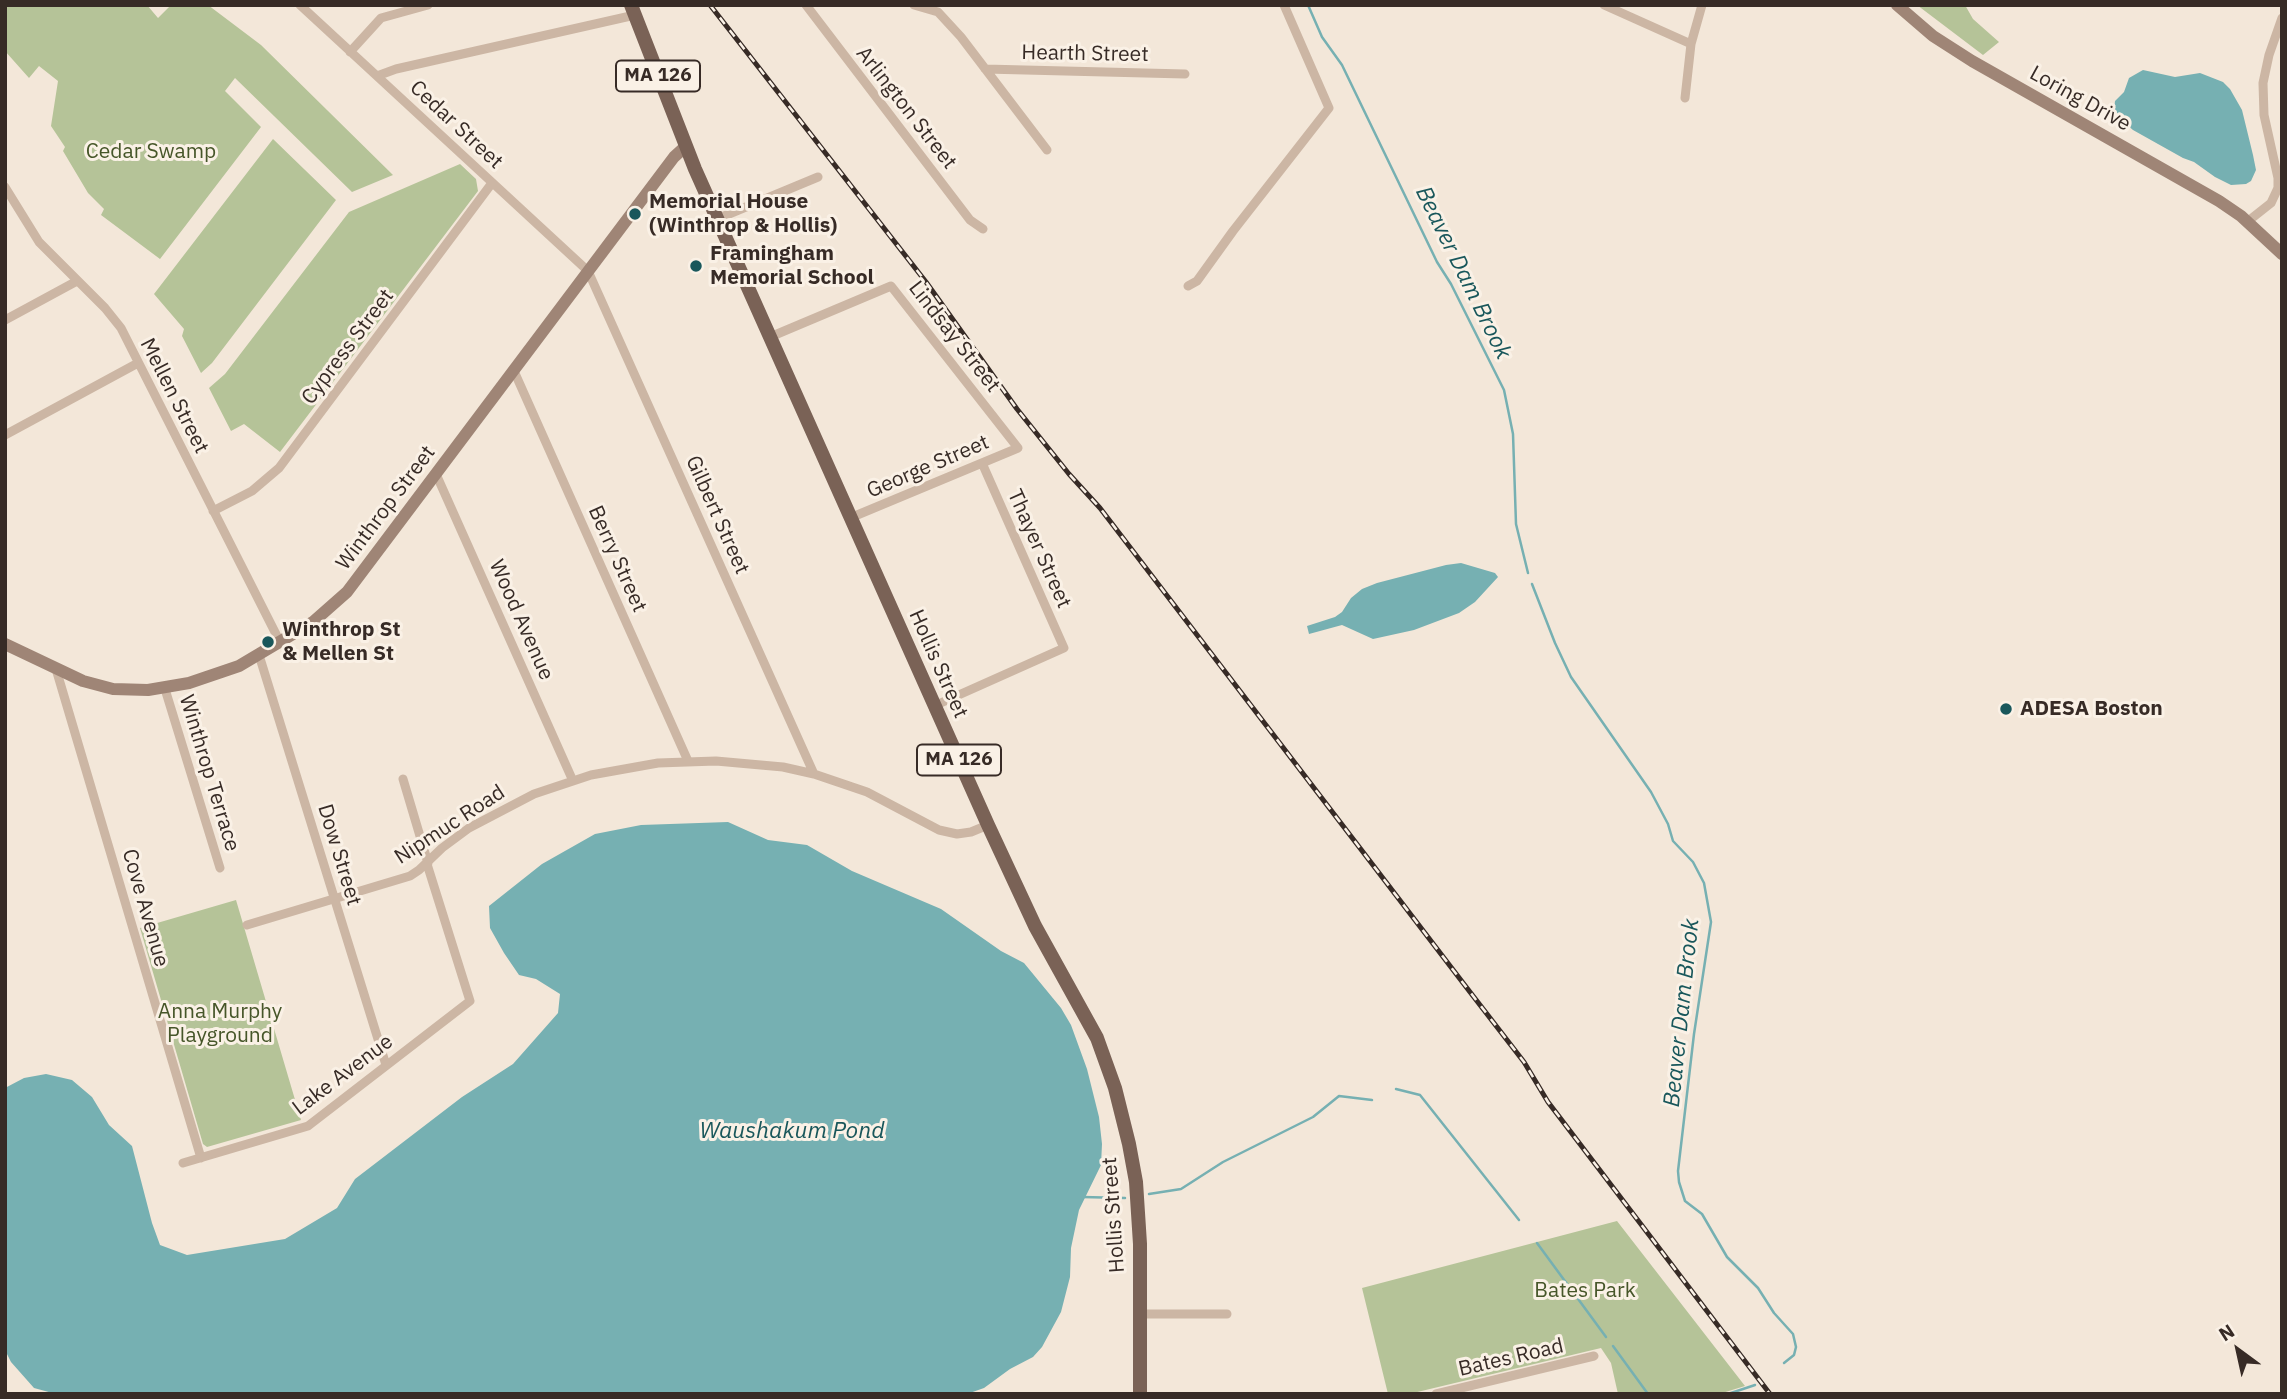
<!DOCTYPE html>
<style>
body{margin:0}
#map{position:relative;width:2287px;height:1399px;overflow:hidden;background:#f3e7d9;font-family:"IBM Plex Sans",sans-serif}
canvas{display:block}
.frame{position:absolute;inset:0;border:7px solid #372b26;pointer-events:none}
.north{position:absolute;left:2203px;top:1315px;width:70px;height:70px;-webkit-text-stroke:5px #faf1e6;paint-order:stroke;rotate:327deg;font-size:19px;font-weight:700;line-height:28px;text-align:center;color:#372b26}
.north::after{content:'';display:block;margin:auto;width:24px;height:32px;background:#372b26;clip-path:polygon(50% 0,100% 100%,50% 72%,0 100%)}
</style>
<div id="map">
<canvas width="2287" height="1399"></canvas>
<div class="frame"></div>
<div class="north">N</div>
</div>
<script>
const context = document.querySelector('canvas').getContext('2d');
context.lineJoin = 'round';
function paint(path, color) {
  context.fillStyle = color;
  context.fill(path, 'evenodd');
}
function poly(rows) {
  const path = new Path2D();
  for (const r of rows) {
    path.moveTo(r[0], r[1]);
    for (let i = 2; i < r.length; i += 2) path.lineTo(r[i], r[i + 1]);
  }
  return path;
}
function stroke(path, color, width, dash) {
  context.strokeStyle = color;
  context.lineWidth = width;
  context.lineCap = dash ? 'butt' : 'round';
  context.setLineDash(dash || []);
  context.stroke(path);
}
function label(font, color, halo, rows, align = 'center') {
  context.font = font + ' "IBM Plex Sans",sans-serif';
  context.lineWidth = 6;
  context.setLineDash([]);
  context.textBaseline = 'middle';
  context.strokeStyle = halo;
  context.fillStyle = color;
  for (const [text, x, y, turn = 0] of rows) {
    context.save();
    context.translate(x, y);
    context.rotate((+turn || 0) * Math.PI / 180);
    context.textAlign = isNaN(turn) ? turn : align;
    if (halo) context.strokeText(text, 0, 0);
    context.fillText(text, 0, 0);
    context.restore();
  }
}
paint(poly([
 [5,5,147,5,158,18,171,5,208,5,261,45,393,175,352,192,235,78,225,91,261,127,160,259,101,215,104,209,88,193,63,151,65,147,51,126,58,81,39,66,29,78,5,51],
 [1917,5,1965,5,1973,19,1999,42,1983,55],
 [273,139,336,200,212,363,201,373,182,336,184,329,154,294],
 [460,164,476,179,478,191,280,452,244,424,231,431,209,388,225,374,349,212],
 [236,900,301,1120,207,1147,203,1144,140,928],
 [1617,1221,1745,1386,1719,1394,1618,1394,1611,1363,1601,1348,1409,1394,1388,1394,1362,1288]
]), '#b5c398');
paint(poly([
 [2143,70,2175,77,2200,73,2223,82,2230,89,2242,110,2253,155,2256,170,2251,181,2246,184,2231,185,2215,177,2194,162,2183,158,2133,130,2119,118,2114,111,2115,101,2124,92,2129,78],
 [1461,563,1495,573,1498,577,1475,602,1459,613,1414,630,1373,639,1342,625,1309,634,1307,626,1335,617,1342,612,1351,598,1362,589,1377,583,1446,565],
 [728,822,768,840,807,845,852,871,941,909,1001,951,1024,963,1061,1008,1071,1025,1087,1069,1099,1117,1102,1144,1101,1165,1079,1210,1071,1248,1070,1277,1061,1312,1042,1347,1033,1357,1010,1369,984,1388,967,1394,56,1394,34,1388,11,1362,5,1350,5,1088,24,1078,46,1074,72,1080,92,1097,109,1125,132,1146,152,1223,160,1245,187,1255,285,1239,337,1208,355,1179,462,1097,513,1064,558,1013,560,994,536,979,519,975,504,953,490,928,489,906,542,864,595,834,641,825]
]), '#76b0b2');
stroke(poly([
 [1308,5,1322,37,1342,65,1437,262,1451,284,1504,390,1513,434,1516,524,1528,573],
 [1532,584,1555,643,1571,677,1651,792,1668,824,1673,841,1693,862,1704,883,1711,922,1694,1034,1678,1171,1679,1182,1685,1201,1702,1214,1727,1257,1758,1288,1774,1313,1793,1334,1796,1347,1794,1355,1784,1363],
 [1396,1089,1420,1095,1519,1220],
 [1149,1194,1181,1189,1223,1162,1313,1117,1339,1096,1372,1100],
 [1082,1197,1125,1198],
 [1537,1243,1606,1337],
 [1613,1346,1648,1394],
 [1728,1394,1755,1385]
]), '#76b0b2', 2.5);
stroke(poly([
 [300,5,588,271,814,774],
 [806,5,970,220,983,229],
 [914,5,938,12,961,37,1047,150],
 [1604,5,1691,44],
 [350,52,381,18,428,5],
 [985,69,1185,74],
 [377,76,396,69,635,15],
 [1685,98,1691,44,1702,5],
 [5,187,39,242,105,308,121,328,280,642],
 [717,219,818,177],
 [2247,222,2271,203,2278,188,2278,178,2264,115,2263,83,2269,55,2282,18],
 [1188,286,1197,281,1233,231,1329,108,1284,5],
 [5,320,77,281],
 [770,337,891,286,1018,448,850,518],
 [514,371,688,761],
 [5,435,138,363],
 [436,474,573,781],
 [213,511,252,491,279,468,492,183],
 [259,655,386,1065],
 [56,669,201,1158],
 [165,689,220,868],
 [934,706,1064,648,982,463],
 [403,779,428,863],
 [247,925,410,876,419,870,442,848,469,828,534,794,591,775,658,763,716,761,783,767,814,774,867,792,939,830,957,834,971,832,988,825],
 [183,1163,308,1126,470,1001,427,864],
 [1140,1314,1227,1314],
 [1436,1394,1594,1356]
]), '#ccb6a4', 9);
stroke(poly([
 [1897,5,1933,36,1972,61,2219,201,2241,216,2282,254],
 [5,644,83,681,113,689,148,690,189,683,239,666,313,622,347,592,674,157,685,147]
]), '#9f8576', 12);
stroke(poly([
 [631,5,695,169,988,825,1035,926,1097,1038,1115,1088,1129,1144,1136,1182,1140,1244,1140,1394]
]), '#7a6256', 14);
const rail = poly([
 [710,5,926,282,1017,409,1069,474,1100,508,1470,992,1524,1062,1548,1102,1770,1394]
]);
stroke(rail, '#372b26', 5);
stroke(rail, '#faf1e6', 2.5, [8]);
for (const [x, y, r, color] of [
 [635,214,7,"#19575b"],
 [696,266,7,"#19575b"],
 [268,642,7,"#19575b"],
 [2006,709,7,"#19575b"]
]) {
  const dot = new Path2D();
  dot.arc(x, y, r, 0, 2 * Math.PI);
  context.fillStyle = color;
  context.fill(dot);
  stroke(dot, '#faf1e6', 2.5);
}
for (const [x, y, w] of [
 [658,76,84],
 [959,760,84]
]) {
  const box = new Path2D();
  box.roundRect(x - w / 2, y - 15.5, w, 31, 5);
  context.fillStyle = '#faf1e6';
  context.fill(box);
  stroke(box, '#372b26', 2);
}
label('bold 19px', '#372b26', null, [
 ["MA 126",658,76],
 ["MA 126",959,760]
]);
label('21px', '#372b26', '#faf1e6', [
 ["Hearth Street",1085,54,1],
 ["Loring Drive",2080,99,29],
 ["Arlington Street",906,108,52],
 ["Cedar Street",456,125,43],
 ["Lindsay Street",954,337,52],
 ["Cypress Street",348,347,-53],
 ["Mellen Street",174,396,63],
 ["George Street",928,467,-23],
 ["Winthrop Street",386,508,-53],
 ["Gilbert Street",717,515,66],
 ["Thayer Street",1039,549,66],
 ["Berry Street",617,559,66],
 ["Wood Avenue",521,620,66],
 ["Hollis Street",938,664,66],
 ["Winthrop Terrace",209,773,73],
 ["Nipmuc Road",450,825,-33],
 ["Dow Street",339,855,73],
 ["Cove Avenue",145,908,74],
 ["Lake Avenue",343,1075,-37],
 ["Hollis Street",1114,1215,-94],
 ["Bates Road",1511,1358,-13]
]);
label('21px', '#465629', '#faf1e6', [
 ["Cedar Swamp",151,152],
 ["Anna Murphy",220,1012],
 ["Playground",220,1036],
 ["Bates Park",1585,1291]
]);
label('bold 21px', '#372b26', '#faf1e6', [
 ["Memorial House",649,202],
 ["(Winthrop & Hollis)",649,226],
 ["Framingham",710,254],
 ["Memorial School",710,278],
 ["Winthrop St",282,630],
 ["& Mellen St",282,654],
 ["ADESA Boston",2020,709]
], 'left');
label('italic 23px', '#19575b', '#faf1e6', [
 ["Beaver Dam Brook",1463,273,64],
 ["Beaver Dam Brook",1682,1013,-84],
 ["Waushakum Pond",792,1131]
]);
</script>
